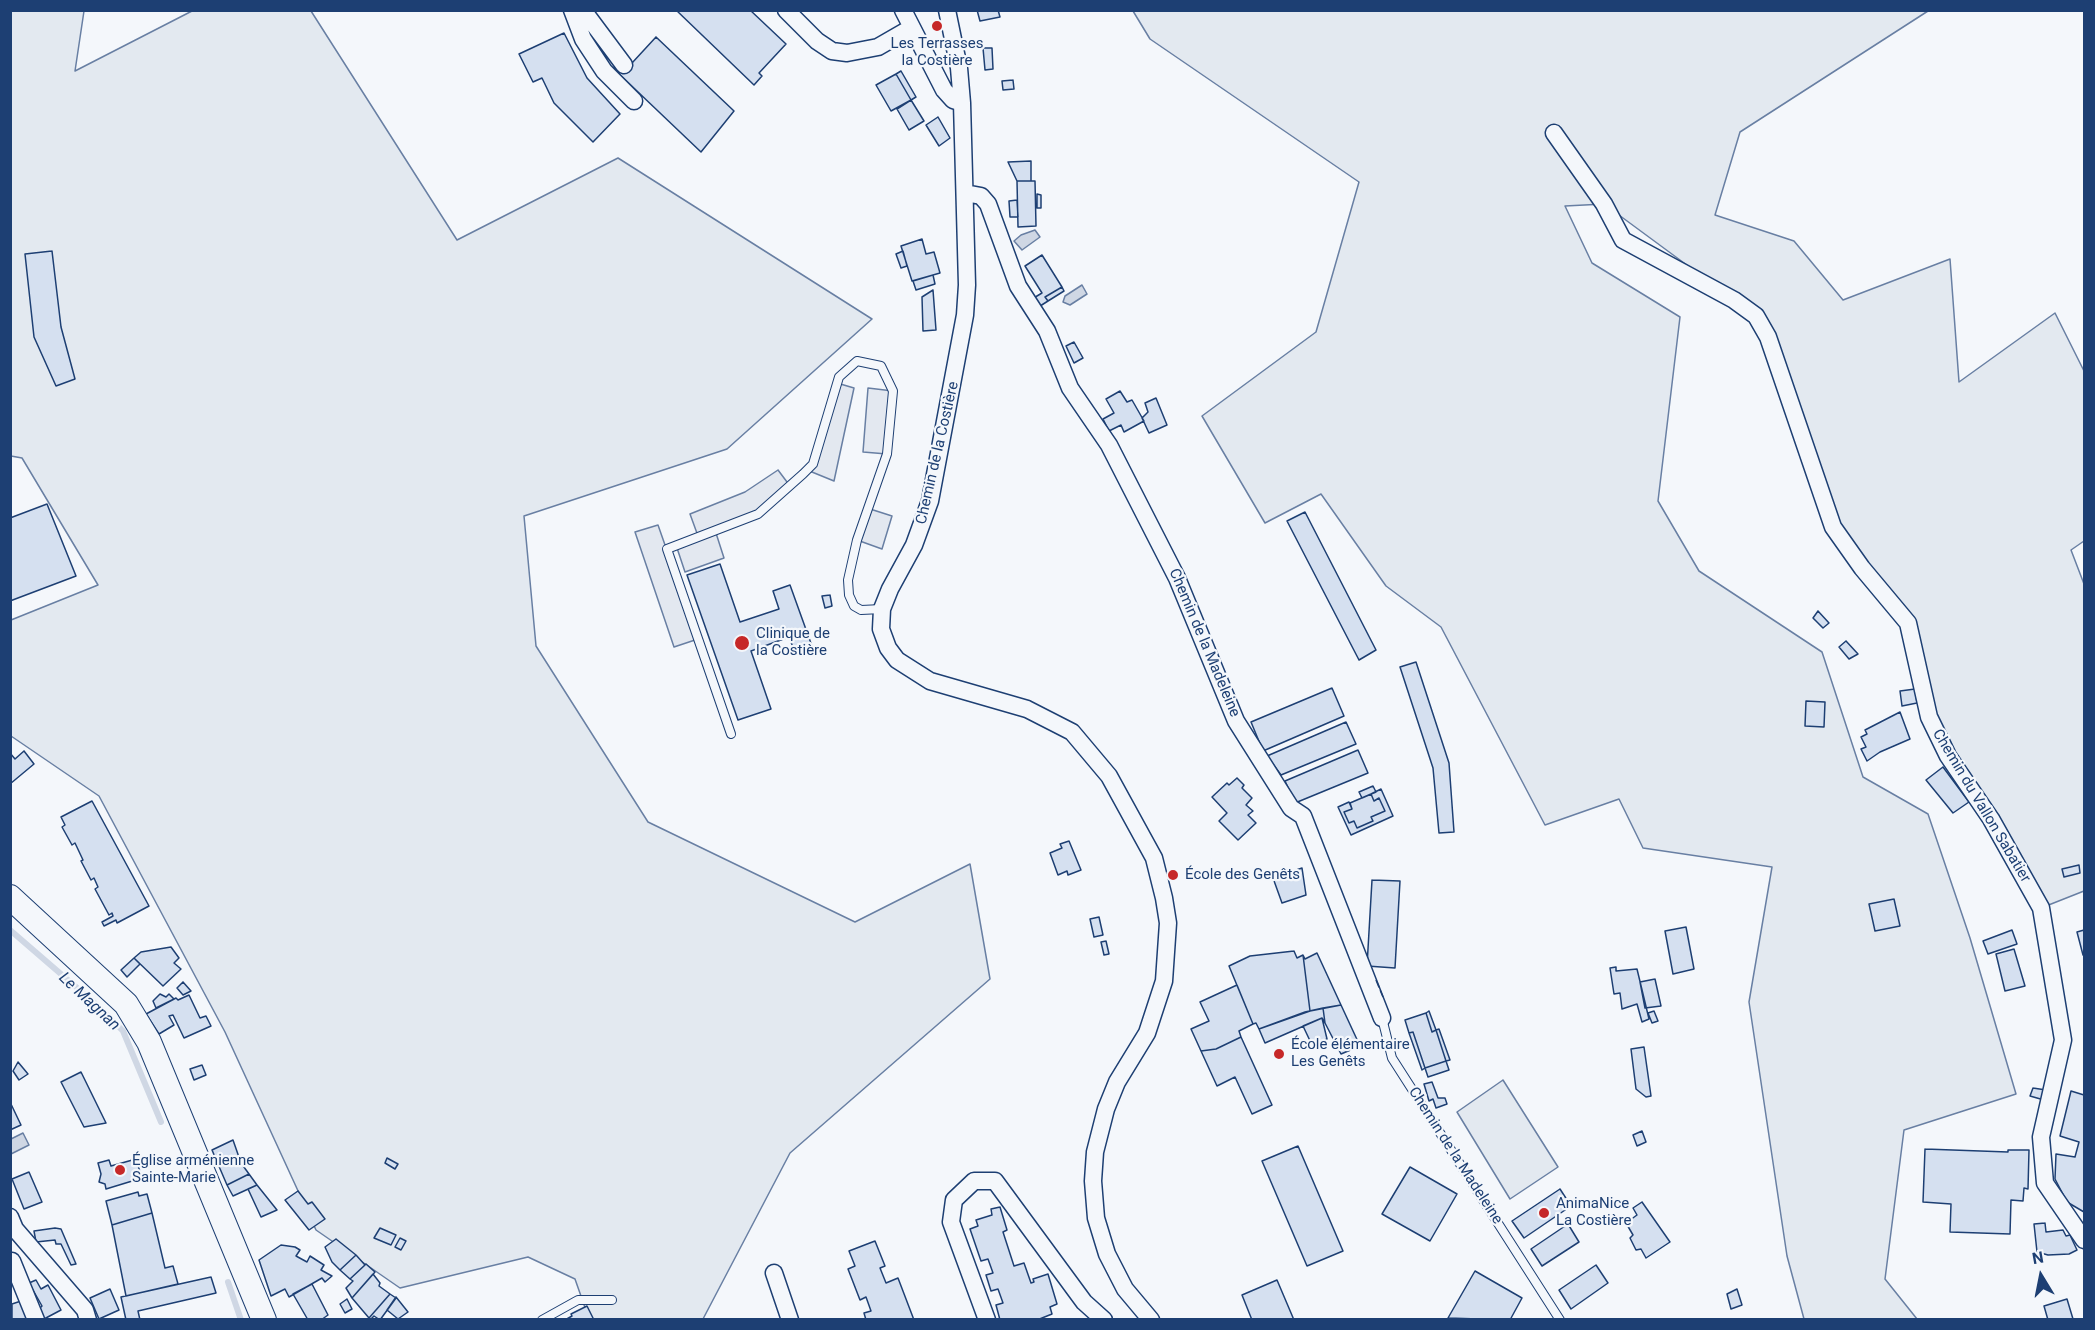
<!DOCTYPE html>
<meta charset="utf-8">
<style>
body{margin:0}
#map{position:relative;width:2095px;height:1330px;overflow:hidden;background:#f4f7fb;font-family:Roboto,sans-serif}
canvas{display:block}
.frame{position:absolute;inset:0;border:12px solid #1d3f73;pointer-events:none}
.north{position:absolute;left:2011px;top:1246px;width:60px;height:60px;-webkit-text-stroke:4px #f4f7fb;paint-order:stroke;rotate:350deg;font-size:16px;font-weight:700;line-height:24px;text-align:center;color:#1d3f73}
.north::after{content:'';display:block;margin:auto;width:21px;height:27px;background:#1d3f73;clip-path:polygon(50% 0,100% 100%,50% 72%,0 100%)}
</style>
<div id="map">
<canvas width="2095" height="1330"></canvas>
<div class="frame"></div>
<div class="north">N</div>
</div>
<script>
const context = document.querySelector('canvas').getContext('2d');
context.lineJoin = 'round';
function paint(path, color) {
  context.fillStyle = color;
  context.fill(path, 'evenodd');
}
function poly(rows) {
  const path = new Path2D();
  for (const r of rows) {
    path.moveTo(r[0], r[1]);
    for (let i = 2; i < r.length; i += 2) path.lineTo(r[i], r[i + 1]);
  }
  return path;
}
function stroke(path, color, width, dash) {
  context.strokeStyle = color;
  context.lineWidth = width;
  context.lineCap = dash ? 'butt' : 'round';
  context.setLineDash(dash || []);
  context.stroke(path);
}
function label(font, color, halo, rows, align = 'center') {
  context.font = font + ' Roboto,sans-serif';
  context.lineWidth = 4.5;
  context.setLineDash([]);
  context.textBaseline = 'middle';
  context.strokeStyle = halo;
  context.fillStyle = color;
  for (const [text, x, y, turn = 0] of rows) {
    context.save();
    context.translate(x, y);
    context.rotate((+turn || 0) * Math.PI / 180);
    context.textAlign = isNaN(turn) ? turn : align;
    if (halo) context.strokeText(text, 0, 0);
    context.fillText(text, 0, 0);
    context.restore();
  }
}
const green = poly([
 [10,11,84,11,75,71,192,11,311,11,457,240,618,158,872,319,727,449,524,516,536,646,648,822,855,922,970,864,990,979,790,1153,703,1319,589,1319,575,1279,528,1257,400,1288,316,1230,225,1032,99,796,11,736,11,620,98,585,22,458,11,456,10,11],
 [1133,11,1928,11,1740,132,1715,215,1794,241,1843,300,1950,259,1959,382,2055,313,2084,371,2084,541,2071,550,2084,584,2084,891,2041,908,1948,756,1908,623,1833,527,1756,316,1604,204,1565,206,1592,263,1680,317,1658,501,1699,571,1822,652,1863,777,1928,814,1970,938,2016,1094,1904,1130,1885,1279,1917,1319,1804,1319,1787,1256,1749,1002,1772,867,1643,848,1619,799,1545,825,1441,627,1386,586,1321,494,1265,523,1202,416,1316,332,1359,182,1150,39,1133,11],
 [1503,1080,1558,1167,1510,1199,1457,1112,1503,1080]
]);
paint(green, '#e3e9f0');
stroke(green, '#687fa3', 1.5);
const parking = poly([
 [837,383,854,388,834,481,807,470,837,383],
 [868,388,893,391,887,454,863,452,868,388],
 [778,470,790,486,758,514,715,530,724,558,685,572,676,545,698,536,690,514,745,492,778,470],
 [867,508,892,516,882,549,857,540,867,508],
 [658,525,698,639,674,647,635,532,658,525]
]);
paint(parking, '#e3e8f0');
stroke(parking, '#687fa3', 1.5);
const water = poly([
 [1035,230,1040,237,1022,250,1014,241,1021,235,1035,230],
 [1082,285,1087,294,1070,305,1063,302,1065,296,1082,285],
 [23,1133,29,1145,11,1154,11,1139,23,1133]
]);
paint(water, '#cfd7e4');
stroke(water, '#687fa3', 1.5);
stroke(poly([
 [10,930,98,1006,123,1031,161,1122],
 [228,1282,241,1320]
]), '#cfd7e4', 6);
const building = poly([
 [676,10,750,10,786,44,759,73,762,76,754,85,676,10],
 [977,10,998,10,1000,17,980,21,977,10],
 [564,33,587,78,620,114,593,142,554,103,542,78,533,82,519,54,564,33],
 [656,37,734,111,701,152,617,72,628,60,632,63,656,37],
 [983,48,992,48,993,69,985,70,983,48],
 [901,71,916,97,911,100,896,74,901,71],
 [896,74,911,100,891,111,876,85,896,74],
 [1013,80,1014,89,1003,90,1002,81,1013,80],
 [911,100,924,121,909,130,897,109,911,100],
 [938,117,950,138,939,146,926,125,938,117],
 [1031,161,1031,181,1017,181,1008,162,1031,161],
 [1017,181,1035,181,1036,226,1018,227,1017,181],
 [1037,194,1041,195,1041,208,1037,208,1037,194],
 [1017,200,1018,217,1010,217,1009,201,1017,200],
 [922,239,926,254,934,252,940,273,912,281,901,246,922,239],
 [52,251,61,327,75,379,56,386,34,337,25,254,52,251],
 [903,251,907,266,901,268,896,254,903,251],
 [1042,255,1062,287,1045,297,1048,301,1037,308,1032,299,1042,293,1025,266,1042,255],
 [933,275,935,284,916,290,913,281,933,275],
 [1062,287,1064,291,1048,301,1045,297,1062,287],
 [933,290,936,330,923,331,922,297,933,290],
 [1074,342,1083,358,1074,363,1066,346,1074,342],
 [1120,391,1127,402,1132,400,1144,421,1124,432,1121,425,1109,431,1103,419,1114,413,1106,399,1120,391],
 [1156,398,1167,425,1149,433,1142,418,1148,412,1145,403,1156,398],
 [47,504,76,576,10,601,10,518,47,504],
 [1305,512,1376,650,1359,660,1287,521,1305,512],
 [720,564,740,622,779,609,773,591,790,585,813,649,796,655,789,637,751,651,771,709,738,720,687,575,720,564],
 [830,595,832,606,825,608,822,596,830,595],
 [1818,611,1829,623,1823,628,1813,618,1818,611],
 [1846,641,1858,654,1849,659,1839,647,1846,641],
 [1416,662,1449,763,1454,832,1439,833,1433,768,1400,667,1416,662],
 [1332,688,1344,716,1263,751,1251,722,1332,688],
 [1915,689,1917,703,1902,706,1900,691,1915,689],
 [1806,701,1825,702,1824,727,1805,726,1806,701],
 [1900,712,1910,739,1880,752,1867,761,1861,749,1866,747,1861,737,1867,734,1865,730,1900,712],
 [1346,722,1356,744,1281,775,1267,756,1346,722],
 [1358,750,1368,773,1295,803,1285,781,1358,750],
 [24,751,34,764,10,784,10,753,15,759,24,751],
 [1943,767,1969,802,1953,813,1926,780,1943,767],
 [1237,778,1244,785,1242,788,1252,798,1246,805,1253,811,1248,815,1256,823,1238,840,1219,821,1227,813,1212,797,1227,783,1229,785,1237,778],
 [1373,786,1376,792,1362,798,1359,792,1373,786],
 [1381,789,1393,816,1351,835,1338,807,1349,802,1352,809,1344,812,1349,823,1354,821,1357,828,1373,821,1371,817,1385,811,1379,798,1374,801,1371,794,1381,789],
 [1371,794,1374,801,1379,798,1385,811,1371,817,1373,821,1357,828,1354,821,1349,823,1344,812,1352,809,1350,803,1371,794],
 [92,801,149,906,117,923,116,920,104,926,102,922,113,916,112,913,109,915,95,889,98,887,94,878,91,880,81,861,83,860,75,843,72,845,62,827,65,825,61,817,92,801],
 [1069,841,1081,870,1068,875,1067,871,1058,875,1050,853,1062,848,1060,844,1069,841],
 [2079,865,2080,873,2064,877,2062,869,2079,865],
 [1302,868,1306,895,1282,903,1273,878,1302,868],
 [1372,880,1400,881,1395,968,1367,966,1372,880],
 [1894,899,1900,926,1875,931,1869,904,1894,899],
 [1099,917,1103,935,1094,937,1090,919,1099,917],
 [1686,927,1694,969,1673,974,1665,931,1686,927],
 [2012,930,2017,944,1988,954,1983,941,2012,930],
 [2084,930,2084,955,2083,955,2077,932,2084,930],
 [1106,941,1109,954,1104,955,1101,942,1106,941],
 [171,947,179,958,174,963,181,969,163,986,134,958,141,952,171,947],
 [2014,949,2025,986,2005,991,1996,954,2014,949],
 [1294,951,1297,958,1303,955,1310,1011,1259,1029,1256,1023,1253,1024,1229,966,1250,956,1294,951],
 [1317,953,1341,1005,1310,1011,1303,955,1305,959,1317,953],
 [134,958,140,964,127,977,121,970,134,958],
 [1616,967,1616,971,1637,969,1649,1019,1642,1022,1637,1004,1622,1009,1620,993,1614,994,1610,968,1616,967],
 [1655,979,1661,1006,1645,1008,1640,982,1655,979],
 [183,982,191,991,183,995,177,988,183,982],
 [1237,985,1253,1024,1239,1031,1241,1037,1216,1049,1201,1051,1191,1029,1209,1021,1200,1002,1237,985],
 [160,994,166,997,169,994,174,999,156,1008,153,1001,160,994],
 [189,995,200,1018,206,1016,211,1026,184,1038,173,1015,169,1016,174,1025,159,1034,146,1014,176,998,178,1000,189,995],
 [1341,1005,1360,1046,1341,1054,1325,1023,1323,1008,1341,1005],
 [1323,1008,1325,1023,1322,1018,1265,1043,1259,1029,1305,1012,1323,1008],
 [1429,1011,1436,1030,1432,1032,1426,1013,1429,1011],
 [1654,1011,1658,1021,1652,1023,1648,1013,1654,1011],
 [1426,1013,1432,1032,1436,1030,1446,1061,1425,1068,1413,1032,1409,1033,1405,1020,1426,1013],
 [1322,1018,1327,1039,1312,1045,1303,1026,1322,1018],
 [1439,1029,1450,1060,1446,1061,1436,1030,1439,1029],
 [1413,1032,1425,1068,1422,1070,1409,1033,1413,1032],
 [1241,1037,1272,1105,1252,1114,1235,1077,1217,1086,1201,1051,1216,1049,1241,1037],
 [1644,1047,1651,1096,1646,1097,1636,1089,1631,1049,1644,1047],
 [1446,1061,1449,1070,1428,1077,1425,1068,1446,1061],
 [18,1062,28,1074,19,1080,13,1071,18,1062],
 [202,1065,206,1075,194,1080,190,1069,202,1065],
 [81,1072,106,1123,84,1127,61,1082,81,1072],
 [1432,1082,1438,1098,1445,1098,1447,1104,1436,1108,1433,1099,1429,1101,1424,1084,1432,1082],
 [2033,1088,2046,1090,2044,1100,2030,1096,2033,1088],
 [2071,1091,2084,1095,2084,1212,2067,1202,2055,1179,2056,1154,2075,1157,2079,1142,2060,1136,2071,1091],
 [10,1102,21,1125,10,1130,10,1102],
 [1642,1131,1646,1142,1637,1146,1633,1135,1642,1131],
 [233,1140,241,1163,249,1174,227,1185,212,1150,233,1140],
 [1298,1146,1343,1251,1307,1266,1262,1161,1298,1146],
 [1925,1149,2008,1152,2008,1150,2029,1150,2028,1189,2024,1188,2023,1201,2011,1200,2010,1234,1950,1232,1951,1204,1923,1202,1925,1149],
 [387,1158,398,1164,395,1169,385,1163,387,1158],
 [136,1159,142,1178,106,1189,105,1184,99,1182,101,1174,98,1163,109,1160,111,1166,136,1159],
 [1410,1167,1457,1194,1430,1241,1382,1214,1410,1167],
 [29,1172,42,1202,24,1209,12,1179,29,1172],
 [249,1174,257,1185,233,1196,227,1185,249,1174],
 [257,1185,277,1210,261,1217,248,1189,257,1185],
 [1560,1189,1571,1206,1524,1238,1512,1221,1560,1189],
 [298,1191,308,1204,312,1202,325,1219,309,1230,285,1200,298,1191],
 [138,1192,139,1196,147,1194,152,1213,112,1225,106,1201,138,1192],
 [1642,1202,1670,1242,1646,1258,1641,1249,1636,1250,1630,1238,1633,1235,1626,1223,1637,1215,1633,1208,1642,1202],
 [1000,1207,1007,1230,1003,1232,1014,1266,1024,1263,1031,1283,1034,1282,1033,1279,1048,1274,1057,1304,1050,1307,1052,1314,1037,1320,1000,1320,996,1305,1003,1303,998,1289,991,1291,986,1275,993,1273,988,1259,981,1261,970,1229,978,1226,976,1220,992,1215,991,1209,1000,1207],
 [152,1213,165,1268,173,1266,178,1284,126,1296,112,1225,152,1213],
 [2045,1223,2046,1232,2063,1230,2066,1236,2070,1235,2077,1250,2069,1254,2048,1255,2037,1252,2034,1224,2045,1223],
 [1568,1224,1579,1242,1542,1266,1531,1249,1568,1224],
 [55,1228,61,1229,76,1264,71,1265,61,1244,56,1244,55,1240,36,1242,34,1231,55,1228],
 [380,1228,396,1235,391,1245,374,1238,380,1228],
 [400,1238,406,1241,401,1250,395,1247,400,1238],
 [336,1239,356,1255,340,1270,332,1262,325,1247,336,1239],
 [875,1241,885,1266,880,1268,886,1283,898,1278,914,1320,866,1320,864,1313,871,1311,866,1297,860,1300,848,1269,855,1266,849,1251,875,1241],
 [281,1245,295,1247,300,1250,296,1256,307,1262,310,1256,324,1265,321,1270,332,1276,325,1282,322,1278,289,1297,285,1289,271,1296,259,1260,281,1245],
 [356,1255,365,1265,350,1279,340,1270,356,1255],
 [366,1264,375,1272,352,1298,346,1288,353,1281,350,1279,366,1264],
 [1596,1265,1608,1283,1571,1309,1559,1290,1596,1265],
 [1475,1271,1522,1298,1510,1320,1448,1318,1475,1271],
 [373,1274,380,1283,379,1286,390,1294,369,1318,352,1298,373,1274],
 [211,1277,216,1293,138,1311,140,1320,126,1320,121,1297,211,1277],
 [36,1280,41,1289,48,1285,61,1310,44,1319,40,1308,42,1306,29,1283,36,1280],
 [1277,1280,1294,1320,1252,1320,1242,1295,1277,1280],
 [312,1284,328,1315,321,1320,308,1320,293,1294,312,1284],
 [110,1289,119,1310,99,1319,90,1298,110,1289],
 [1737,1289,1742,1305,1731,1309,1727,1294,1737,1289],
 [390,1294,396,1298,380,1320,374,1316,370,1320,369,1318,390,1294],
 [396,1297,408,1312,398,1319,387,1310,396,1297],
 [347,1299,352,1309,345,1313,340,1304,347,1299],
 [2067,1299,2073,1319,2048,1320,2044,1306,2067,1299],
 [21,1301,27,1320,12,1320,12,1304,21,1301],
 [587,1306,594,1320,565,1320,572,1316,571,1314,587,1306]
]);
paint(building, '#d5e0f0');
stroke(building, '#1d3f73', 1.5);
const lane = poly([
 [731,734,667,549,758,514,803,474,813,464,839,377,857,361,881,366,893,391,887,454,857,540,848,580,849,595,854,606,861,610,882,609],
 [1382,1018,1392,1058,1560,1320],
 [542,1320,578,1300,612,1300]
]);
const street = poly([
 [572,10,583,39,604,71,634,101],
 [583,10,624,65],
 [786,10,817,41,832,51,847,53,878,47,911,28],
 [903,10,944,90,953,100,962,103],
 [947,10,959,68,962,103,967,285,965,315,930,501,914,545,890,589,882,609,881,629,888,648,897,660,930,681,1027,709,1072,732,1109,776,1154,858,1164,898,1168,923,1164,981,1147,1033,1117,1082,1106,1109,1095,1152,1093,1181,1096,1218,1107,1254,1125,1289,1151,1320],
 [1554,133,1604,204,1623,240,1734,300,1756,316,1768,337,1833,527,1862,568,1908,623,1929,717,1948,756,1991,819,2041,908,2063,1040,2041,1137,2045,1183,2084,1240],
 [965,193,981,196,988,204,1018,286,1047,331,1070,388,1109,445,1177,578,1236,721,1291,808,1303,816,1382,1018],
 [10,1217,15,1229,85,1310,88,1320],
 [12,1261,36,1320],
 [774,1273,790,1320],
 [987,1320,951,1222,954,1200,974,1181,995,1181,1084,1302,1104,1320]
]);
const secondary = poly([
 [10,897,126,1004,149,1042,264,1320]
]);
stroke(lane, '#1d3f73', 10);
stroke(street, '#1d3f73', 19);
stroke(secondary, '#1d3f73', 26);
stroke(lane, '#f4f7fb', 8);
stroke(street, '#f4f7fb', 16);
stroke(secondary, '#f4f7fb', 24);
stroke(poly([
 [1376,980,1383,997]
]), '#1d3f73', 1.5, [8, 3]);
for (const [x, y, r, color] of [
 [937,26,6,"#c62828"],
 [742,643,8,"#c62828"],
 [1173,875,6,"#c62828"],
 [1279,1054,6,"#c62828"],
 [120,1170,6,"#c62828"],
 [1544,1213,6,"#c62828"]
]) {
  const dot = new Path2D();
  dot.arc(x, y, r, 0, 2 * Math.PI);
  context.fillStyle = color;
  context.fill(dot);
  stroke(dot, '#f4f7fb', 2);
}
label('15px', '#1d3f73', '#f4f7fb', [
 ["Les Terrasses",937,44,"center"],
 ["la Costière",937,61,"center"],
 ["Clinique de",756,634],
 ["la Costière",756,651],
 ["École des Genêts",1185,875],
 ["École élémentaire",1291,1045],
 ["Les Genêts",1291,1062],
 ["Église arménienne",132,1161],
 ["Sainte-Marie",132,1178],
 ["AnimaNice",1556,1204],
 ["La Costière",1556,1221]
], 'left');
label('15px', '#1d3f73', '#f4f7fb', [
 ["Chemin de la Costière",938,453,-77],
 ["Chemin de la Madeleine",1204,643,67],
 ["Chemin du Vallon Sabatier",1981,806,59],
 ["Chemin de la Madeleine",1455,1156,57]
]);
label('italic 16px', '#1d3f73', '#f4f7fb', [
 ["Le Magnan",89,1002,43]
]);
</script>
